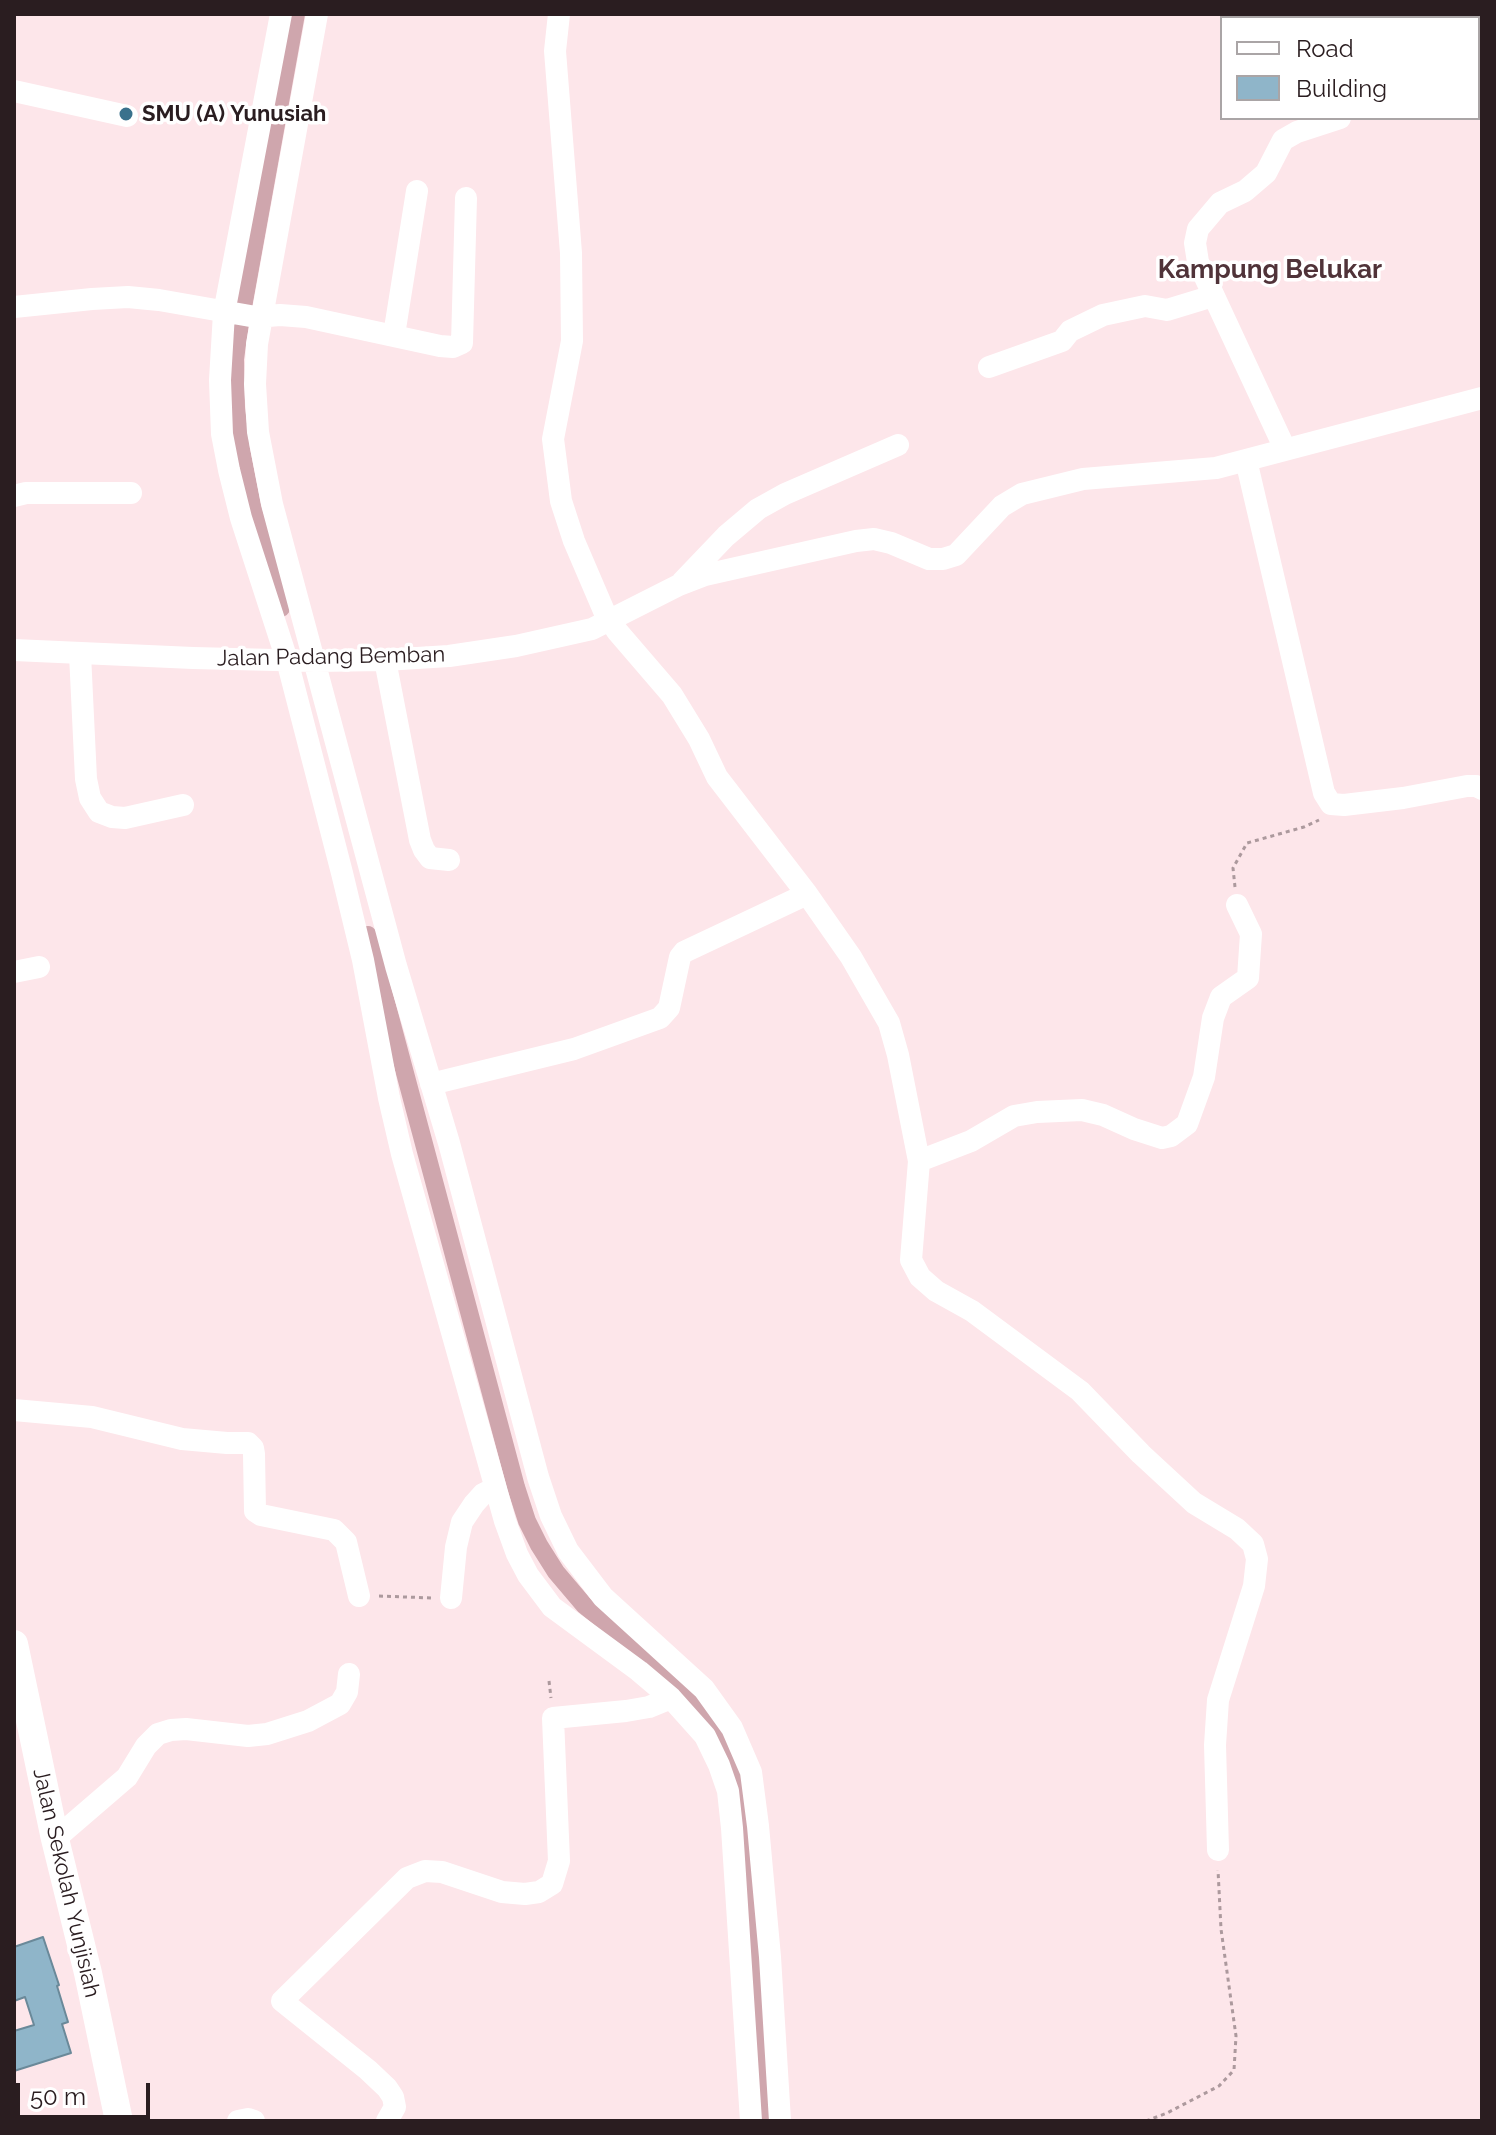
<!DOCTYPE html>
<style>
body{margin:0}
#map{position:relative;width:1496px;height:2135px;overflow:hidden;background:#fde6ea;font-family:Raleway,sans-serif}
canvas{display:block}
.frame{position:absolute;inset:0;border:16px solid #2a1d20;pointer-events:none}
.legend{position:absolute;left:1220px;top:16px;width:260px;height:104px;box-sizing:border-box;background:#fff;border:2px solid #aaa5a6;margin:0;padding:10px 14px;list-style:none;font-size:24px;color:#2a1d20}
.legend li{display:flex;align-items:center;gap:16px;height:40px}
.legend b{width:40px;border:2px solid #aaa5a6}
.scale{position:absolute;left:16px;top:2083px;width:134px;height:36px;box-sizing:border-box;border:4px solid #2a1d20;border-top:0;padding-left:10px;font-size:24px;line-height:28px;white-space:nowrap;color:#2a1d20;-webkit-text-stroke:6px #fff;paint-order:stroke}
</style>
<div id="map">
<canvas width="1496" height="2135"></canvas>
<div class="frame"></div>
<ul class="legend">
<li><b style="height:10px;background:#fff"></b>Road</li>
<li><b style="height:22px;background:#8fb5c9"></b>Building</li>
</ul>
<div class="scale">50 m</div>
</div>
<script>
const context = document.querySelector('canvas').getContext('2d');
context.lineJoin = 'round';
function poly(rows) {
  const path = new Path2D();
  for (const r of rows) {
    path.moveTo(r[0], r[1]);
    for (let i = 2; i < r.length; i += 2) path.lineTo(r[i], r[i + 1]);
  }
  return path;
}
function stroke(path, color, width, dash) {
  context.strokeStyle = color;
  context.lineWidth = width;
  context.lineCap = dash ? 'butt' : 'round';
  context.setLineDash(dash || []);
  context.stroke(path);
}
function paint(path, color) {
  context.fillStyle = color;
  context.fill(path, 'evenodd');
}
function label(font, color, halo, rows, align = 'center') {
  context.font = font + ' Raleway,sans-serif';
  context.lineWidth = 7;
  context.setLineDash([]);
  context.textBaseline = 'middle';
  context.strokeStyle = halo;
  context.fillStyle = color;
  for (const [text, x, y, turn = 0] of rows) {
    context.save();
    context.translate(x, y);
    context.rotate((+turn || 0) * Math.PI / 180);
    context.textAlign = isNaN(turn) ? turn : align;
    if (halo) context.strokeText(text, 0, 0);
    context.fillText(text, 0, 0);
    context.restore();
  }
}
stroke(poly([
 [281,608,252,505,241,449,236,407,235,359,240,324,296,14],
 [368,935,516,1487,527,1521,539,1545,556,1572,584,1605,660,1667,694,1699,711,1722,729,1754,740,1782,765,2121]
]), '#cfa6ad', 18);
const building = poly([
 [43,1937,59,1985,57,1986,68,2022,62,2024,71,2053,14,2071,14,2031,34,2025,25,1997,14,2001,14,1947,43,1937]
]);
paint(building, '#8fb5c9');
stroke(building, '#6a8999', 2);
stroke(poly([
 [1235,887,1233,868,1247,843,1304,827,1319,820],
 [379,1596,432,1598],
 [549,1681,551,1698],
 [1146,2121,1167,2113,1219,2086,1234,2070,1236,2036,1221,1929,1218,1870]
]), '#ac999d', 3, [4, 4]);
stroke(poly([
 [281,14,224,313,220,380,222,434,229,470,241,518,287,660,342,873,363,960,389,1098,402,1154,505,1521,517,1554,528,1575,552,1607,639,1671,671,1698,705,1736,719,1765,728,1791,732,1828,751,2121],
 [317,14,257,344,255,384,258,432,272,504,396,966,449,1143,538,1477,551,1516,568,1551,603,1597,704,1689,732,1728,751,1772,758,1826,770,1957,780,2121],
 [559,14,555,51,571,253,572,341,553,439,561,501,574,541,604,611,617,631,672,695,699,739,717,777,807,894,851,957,889,1023,898,1055,919,1161,911,1260,920,1277,936,1291,972,1311,1080,1391,1141,1454,1194,1503,1237,1529,1253,1544,1257,1559,1254,1586,1218,1700,1215,1745,1218,1850],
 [1478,84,1482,83],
 [14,91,127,116],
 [14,307,92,299,128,297,159,300,256,317,280,315,306,317,440,346,453,347,462,343,466,198],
 [394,335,417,191],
 [989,367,1062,341,1070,331,1103,315,1145,306,1167,310,1213,296],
 [1285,449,1198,262,1195,243,1198,229,1220,203,1245,191,1266,173,1283,140,1297,132,1340,118],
 [1246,460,1324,793,1331,804,1344,805,1403,798,1467,786,1476,786,1482,789],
 [14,496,26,493,131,493],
 [682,582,726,536,758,509,785,494,898,445],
 [14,650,193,658,315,661,385,660,449,656,516,646,592,629,679,585,705,575,856,541,874,539,891,543,929,559,943,559,956,555,1002,506,1022,494,1083,479,1216,468,1482,398],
 [80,654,86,779,90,798,99,812,112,817,125,818,183,805],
 [385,660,420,840,424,850,430,858,449,860],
 [14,972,39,967],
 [431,1084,574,1049,660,1018,669,1008,680,957,684,952,807,894],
 [919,1161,971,1141,1014,1116,1037,1112,1082,1110,1103,1115,1134,1129,1162,1138,1171,1136,1187,1124,1204,1077,1213,1018,1221,997,1248,978,1251,934,1237,905],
 [14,1410,92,1417,182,1439,227,1443,248,1443,253,1448,254,1454,255,1511,261,1515,334,1530,346,1542,359,1596],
 [451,1598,456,1547,462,1522,474,1504,483,1494,495,1488],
 [55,1839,127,1777,146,1746,158,1734,171,1730,186,1729,248,1736,267,1734,308,1721,340,1704,347,1692,349,1674],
 [238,2121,248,2119,254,2121],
 [387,2121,395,2107,393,2097,387,2088,368,2070,282,2001,407,1878,425,1871,442,1872,502,1892,525,1894,539,1892,552,1884,559,1861,553,1718,626,1711,649,1707,671,1698]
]), '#fff', 22);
stroke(poly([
 [14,1644,55,1839,88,1973,119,2121]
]), '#fff', 28);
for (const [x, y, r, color] of [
 [126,114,8,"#3a718c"]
]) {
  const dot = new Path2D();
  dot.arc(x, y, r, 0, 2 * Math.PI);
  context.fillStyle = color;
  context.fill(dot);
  stroke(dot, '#fff', 3);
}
label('bold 22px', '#2a1d20', '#fff', [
 ["SMU (A) Yunusiah",142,114]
], 'left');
label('22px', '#2a1d20', '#fff', [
 ["Jalan Padang Bemban",331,657,-1],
 ["Jalan Sekolah Yunjisiah",66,1883,77]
]);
label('bold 26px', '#503339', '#fff', [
 ["Kampung Belukar",1270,270]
]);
</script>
